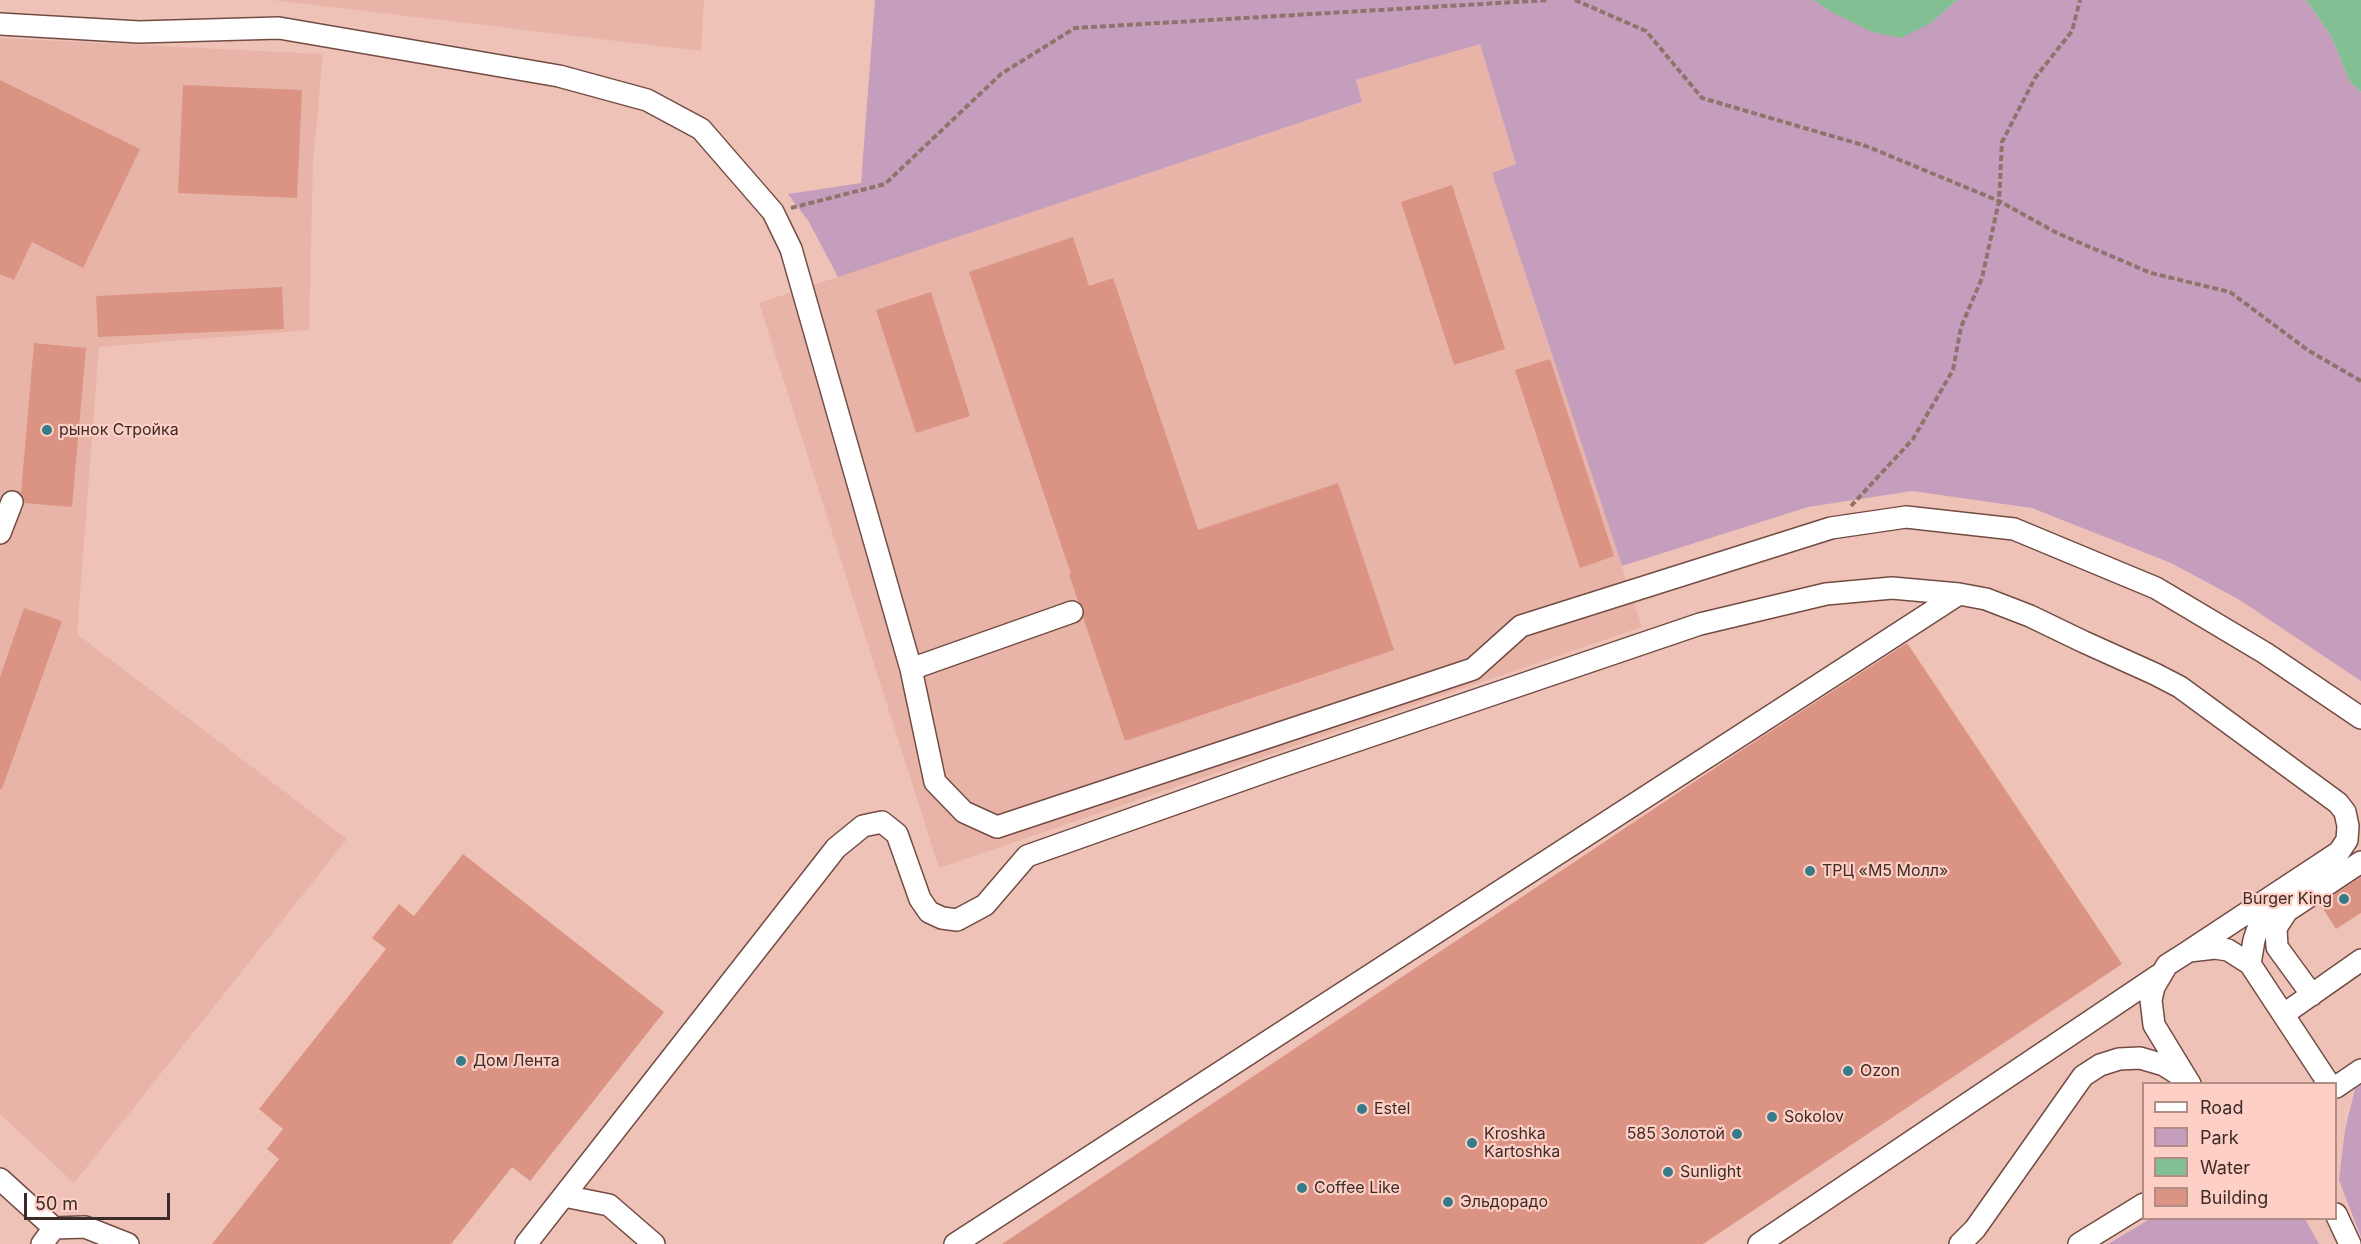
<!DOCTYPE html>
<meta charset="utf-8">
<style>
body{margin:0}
#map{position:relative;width:2361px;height:1244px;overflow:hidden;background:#efc2b8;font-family:Inter,sans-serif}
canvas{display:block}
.legend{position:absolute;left:2142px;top:1082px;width:195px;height:138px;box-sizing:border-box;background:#fdcfc5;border:2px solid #b08d86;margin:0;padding:8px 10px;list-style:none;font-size:18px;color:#3c2b27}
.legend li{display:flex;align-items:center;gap:12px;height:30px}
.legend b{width:30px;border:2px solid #b08d86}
.scale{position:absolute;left:24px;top:1193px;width:146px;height:27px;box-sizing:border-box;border:3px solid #3c2b27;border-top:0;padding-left:8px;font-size:18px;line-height:21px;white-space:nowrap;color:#3c2b27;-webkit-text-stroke:4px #fdcfc5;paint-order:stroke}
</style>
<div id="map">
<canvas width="2361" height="1244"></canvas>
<ul class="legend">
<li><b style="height:8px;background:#fff"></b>Road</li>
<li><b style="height:16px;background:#c59dbd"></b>Park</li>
<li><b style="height:16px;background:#82c094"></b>Water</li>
<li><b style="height:16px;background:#db9384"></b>Building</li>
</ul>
<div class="scale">50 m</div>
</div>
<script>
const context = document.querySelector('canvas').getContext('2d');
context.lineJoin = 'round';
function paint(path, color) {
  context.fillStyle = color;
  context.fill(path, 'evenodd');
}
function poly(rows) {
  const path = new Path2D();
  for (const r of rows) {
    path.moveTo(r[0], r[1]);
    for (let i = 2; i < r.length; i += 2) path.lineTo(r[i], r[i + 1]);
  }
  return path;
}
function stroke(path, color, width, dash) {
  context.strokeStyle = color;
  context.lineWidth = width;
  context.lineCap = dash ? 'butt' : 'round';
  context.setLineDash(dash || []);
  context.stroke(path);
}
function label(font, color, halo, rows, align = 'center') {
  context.font = font + ' Inter,sans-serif';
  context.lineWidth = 4.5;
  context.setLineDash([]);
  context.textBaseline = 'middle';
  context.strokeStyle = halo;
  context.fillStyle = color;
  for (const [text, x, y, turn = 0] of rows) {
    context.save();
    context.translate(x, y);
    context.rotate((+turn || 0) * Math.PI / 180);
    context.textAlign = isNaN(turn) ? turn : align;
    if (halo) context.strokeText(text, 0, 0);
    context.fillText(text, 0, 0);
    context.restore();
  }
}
paint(poly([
 [272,0,704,0,701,51],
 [0,38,323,54,313,163,309,330,99,347,77,634,347,839,74,1183,0,1114],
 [1480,44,1516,165,1492,173,1642,627,939,868,759,303,1361,103,1356,80]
]), '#e8b4a8');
paint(poly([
 [875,0,1814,0,1830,11,1931,23,1957,0,2306,0,2331,36,2350,82,2361,92,2361,681,2240,600,2171,563,2032,508,1912,491,1808,507,1622,566,1492,173,1516,164,1480,44,1356,80,1362,102,838,277,809,222,788,194,861,183],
 [2361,1084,2361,1237,2339,1180,2345,1130,2355,1089],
 [2150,1219,2305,1219,2319,1244,2108,1244]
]), '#c59dbd');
paint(poly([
 [1814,0,1957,0,1931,23,1901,38,1872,32,1830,11],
 [2306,0,2361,0,2361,92,2350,82,2331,36]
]), '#82c094');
paint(poly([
 [0,80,140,149,83,268,32,242,14,280,0,274],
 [183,85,302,90,297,198,178,193],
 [1452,185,1505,349,1454,365,1401,202],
 [1073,237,1089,286,1113,278,1198,530,1338,483,1394,650,1125,741,1083,617,1084,608,1078,601,1069,574,1071,574,969,272],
 [282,287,284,329,98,337,96,296],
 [931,292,970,416,916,433,876,310],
 [34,343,86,348,72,507,24,503,21,493],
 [1550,359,1614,556,1580,568,1515,370],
 [24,608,62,621,2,789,0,789,0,677],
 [1907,643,2122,964,1703,1244,1002,1244,1748,746],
 [463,854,664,1012,530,1181,512,1167,451,1244,212,1244,279,1159,267,1149,283,1129,259,1109,386,949,372,938,399,904,414,916],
 [2361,877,2361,913,2336,929,2320,904]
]), '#db9384');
const minor = poly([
 [0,24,139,32,279,28,559,76,647,100,701,129,773,212,791,249,911,669,935,782,964,812,997,827,1473,669,1521,626,1831,528,1906,517,2014,529,2156,588,2265,653,2361,718],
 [0,533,12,502],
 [911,669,1072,612],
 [2250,964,2254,940,2260,922,2272,900],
 [2312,995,2277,947,2276,928,2287,911,2361,862],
 [2284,1014,2361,960],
 [2190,1084,2154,1025,2151,1000,2154,987,2167,965,2189,951,2215,948,2228,950,2250,964,2329,1084],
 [2336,1087,2361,1070],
 [0,1179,54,1228,85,1227,128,1244],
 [564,1196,609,1205,654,1244],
 [2336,1214,2350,1244],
 [42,1244,54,1228],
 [526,1244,836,848,863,826,882,822,897,834,920,899,929,912,942,918,957,920,985,905,1027,856,1270,770,1700,624,1826,594,1892,588,1959,594,1986,599,2030,616,2084,642,2155,674,2180,687,2338,803,2345,812,2348,826,2347,840,2339,852,2189,951],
 [955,1244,1959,594],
 [1759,1244,2159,975],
 [1960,1244,1975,1229,2083,1076,2100,1065,2119,1059,2140,1058,2164,1065,2183,1077],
 [2079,1244,2144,1204]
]);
stroke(minor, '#724c43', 24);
stroke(poly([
 [1575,0,1646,31,1702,98,1866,146,1999,201,2057,233,2151,273,2230,292,2309,351,2361,381],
 [791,208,885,184,1001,74,1075,28,1549,0],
 [1851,506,1913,439,1953,370,1961,327,1982,278,1999,201,2002,142,2035,78,2072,31,2080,0]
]), '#91736c', 4, [6, 3]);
stroke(minor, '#fff', 21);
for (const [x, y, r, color] of [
 [47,430,6,"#367b88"],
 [1810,871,6,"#367b88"],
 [2344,899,6,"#367b88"],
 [461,1061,6,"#367b88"],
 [1848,1071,6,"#367b88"],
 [1362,1109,6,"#367b88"],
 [1772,1117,6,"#367b88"],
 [1737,1134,6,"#367b88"],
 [1472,1143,6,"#367b88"],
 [1668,1172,6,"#367b88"],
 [1302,1188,6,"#367b88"],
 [1448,1202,6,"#367b88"]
]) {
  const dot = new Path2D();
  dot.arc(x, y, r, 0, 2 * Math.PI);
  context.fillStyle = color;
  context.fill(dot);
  stroke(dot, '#fdcfc5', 2);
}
label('16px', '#3c2b27', '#fdcfc5', [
 ["рынок Стройка",59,430],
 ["ТРЦ «М5 Молл»",1822,871],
 ["Burger King",2332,899,"right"],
 ["Дом Лента",473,1061],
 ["Ozon",1860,1071],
 ["Estel",1374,1109],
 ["Sokolov",1784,1117],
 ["Kroshka",1484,1134],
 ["Kartoshka",1484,1152],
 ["585 Золотой",1725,1134,"right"],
 ["Sunlight",1680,1172],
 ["Coffee Like",1314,1188],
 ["Эльдорадо",1460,1202]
], 'left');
</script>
